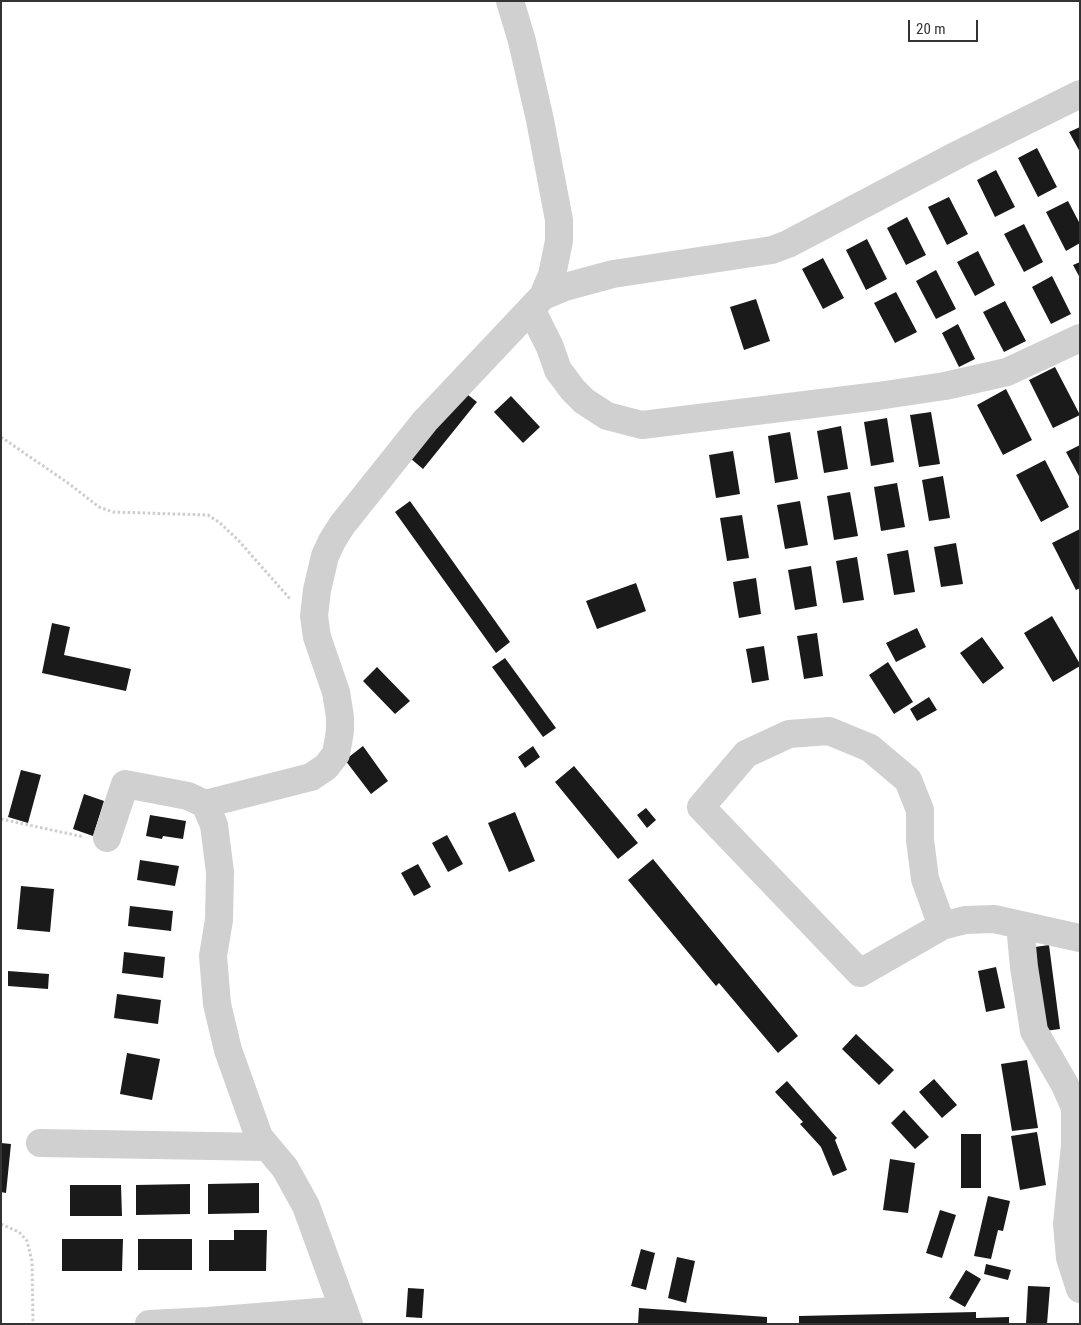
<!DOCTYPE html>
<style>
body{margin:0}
#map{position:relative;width:1081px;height:1325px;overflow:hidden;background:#fff;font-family:"Roboto Condensed",sans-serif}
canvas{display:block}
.frame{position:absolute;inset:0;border:2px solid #333;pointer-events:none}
.scale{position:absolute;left:908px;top:20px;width:70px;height:22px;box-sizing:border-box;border:2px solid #333;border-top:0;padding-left:6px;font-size:15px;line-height:18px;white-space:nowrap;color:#333;-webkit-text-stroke:4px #fff;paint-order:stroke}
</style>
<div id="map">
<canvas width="1081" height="1325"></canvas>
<div class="frame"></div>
<div class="scale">20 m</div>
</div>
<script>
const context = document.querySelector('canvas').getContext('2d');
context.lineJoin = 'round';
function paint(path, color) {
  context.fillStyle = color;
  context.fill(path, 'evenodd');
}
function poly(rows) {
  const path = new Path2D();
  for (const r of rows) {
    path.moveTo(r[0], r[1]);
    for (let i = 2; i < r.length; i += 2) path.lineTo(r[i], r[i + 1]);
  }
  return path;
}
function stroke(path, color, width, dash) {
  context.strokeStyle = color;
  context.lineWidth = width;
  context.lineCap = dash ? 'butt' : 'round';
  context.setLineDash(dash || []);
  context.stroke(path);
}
paint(poly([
 [1080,127,1080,152,1069,132],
 [1037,148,1057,187,1038,197,1018,158],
 [996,170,1015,207,995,217,977,180],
 [949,197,968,234,947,245,928,207],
 [1068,201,1080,224,1080,243,1066,251,1046,212],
 [907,217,926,255,906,265,887,228],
 [1024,224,1043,262,1024,272,1004,234],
 [867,239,887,279,866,290,846,250],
 [978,251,995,285,975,296,957,262],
 [823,258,844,298,823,309,802,269],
 [1080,262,1080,278,1073,265],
 [936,270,956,309,936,319,916,281],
 [1052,276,1071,314,1051,324,1032,287],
 [896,292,917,332,895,343,874,303],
 [756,299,770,341,744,350,730,307],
 [1005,301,1026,341,1004,352,983,312],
 [958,324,975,359,959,367,942,333],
 [1055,367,1080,415,1053,428,1029,380],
 [1006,389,1032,440,1003,455,977,405],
 [463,391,477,402,423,469,410,458],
 [511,396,540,427,523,443,494,412],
 [931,412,940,464,919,467,910,415],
 [887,418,894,462,871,466,864,422],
 [841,426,848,469,824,473,817,431],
 [790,432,798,479,775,483,768,436],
 [1080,445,1080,478,1066,452],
 [733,451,740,494,716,498,709,455],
 [1045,460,1069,507,1041,522,1016,475],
 [943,476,950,518,929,521,922,480],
 [897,483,905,527,881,531,874,487],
 [850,492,858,536,834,540,827,496],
 [410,501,510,642,496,653,395,512],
 [800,501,808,545,785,549,777,505],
 [742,515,749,558,727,561,720,518],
 [1080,529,1080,588,1076,590,1052,543],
 [956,543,963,584,941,587,934,547],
 [908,550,915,592,894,595,887,554],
 [857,557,864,600,843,603,836,561],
 [811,566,817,606,795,610,788,570],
 [756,578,761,614,739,618,733,582],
 [636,583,646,611,597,629,586,601],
 [1052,616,1080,664,1080,666,1053,682,1024,633],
 [52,623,70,627,64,655,131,669,126,691,42,673],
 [917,628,926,647,896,662,886,643],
 [817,633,823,676,804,679,797,636],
 [982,637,1004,668,983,684,960,653],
 [764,646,769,680,752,683,746,649],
 [505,658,556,728,543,737,492,667],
 [888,662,913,702,894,714,869,675],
 [377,667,410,701,395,714,363,681],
 [929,697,937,710,917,721,910,709],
 [363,746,388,781,371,794,345,760],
 [533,746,540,757,525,768,518,757],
 [574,766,638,843,618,859,555,782],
 [21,770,41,775,28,823,8,817],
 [84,794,104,801,93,836,73,829],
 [646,808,656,820,647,828,637,815],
 [515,812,535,861,509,872,488,823],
 [150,815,186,821,183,839,163,836,162,839,146,836],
 [447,835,463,864,448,872,432,843],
 [653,859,798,1036,778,1053,719,983,716,986,628,880],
 [140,860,179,866,175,886,137,880],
 [418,864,431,887,414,896,401,873],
 [21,886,54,889,50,932,17,929],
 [130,906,173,911,171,931,128,926],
 [1049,945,1060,1029,1045,1031,1035,947],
 [124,952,165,957,163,978,122,973],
 [996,967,1005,1008,986,1012,978,971],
 [8,971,49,974,48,989,8,986],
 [117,994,161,1000,158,1024,114,1018],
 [856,1034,894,1070,879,1085,842,1049],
 [127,1053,160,1059,152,1100,120,1094],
 [1027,1060,1038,1128,1012,1131,1001,1064],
 [934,1079,957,1105,942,1118,919,1092],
 [787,1081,837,1138,835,1140,847,1170,833,1176,821,1147,800,1124,803,1122,775,1092],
 [904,1110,929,1137,915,1149,891,1123],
 [1037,1132,1046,1185,1020,1190,1011,1136],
 [961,1134,981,1134,981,1188,961,1188],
 [1,1143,11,1144,6,1193,1,1192],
 [890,1159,915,1163,908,1213,883,1210],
 [259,1183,259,1213,208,1214,208,1184],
 [190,1184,190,1214,136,1215,136,1185],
 [70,1185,121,1185,122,1216,70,1216],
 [988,1196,1010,1201,1003,1231,998,1230,991,1259,974,1256],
 [940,1210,956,1215,942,1258,926,1253],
 [234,1230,267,1230,266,1271,209,1271,209,1240,234,1240],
 [62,1239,123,1239,122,1271,62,1271],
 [138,1239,192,1239,192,1270,138,1270],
 [641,1249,655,1253,646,1290,631,1286],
 [677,1257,695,1261,686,1303,668,1298],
 [986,1264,1011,1270,1008,1280,984,1274],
 [966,1270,981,1279,965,1307,949,1298],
 [1028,1286,1050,1287,1047,1324,1026,1324],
 [408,1288,424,1289,422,1318,406,1317],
 [639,1308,767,1317,767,1324,638,1324],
 [976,1312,976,1318,1009,1317,1009,1324,799,1324,799,1316]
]), '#1a1a1a');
stroke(poly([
 [1,437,68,483,99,507,113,512,208,515,220,523,238,540,291,600],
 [1,819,84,837],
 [1,1224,19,1232,27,1241,32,1261,33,1324]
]), '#cdcdcd', 3, [2.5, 2.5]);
stroke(poly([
 [543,296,565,287,613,274,772,250,788,244,959,154,1080,94],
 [531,309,550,347,558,370,573,390,584,401,607,416,642,425,878,396,945,386,1007,372,1080,338],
 [205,804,311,777,326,767,336,754,340,731,340,717,336,692,317,637,314,616,317,590,325,556,332,541,342,525,425,421,543,296,552,275,559,241,559,220,540,120,522,41,510,1],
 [107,838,125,784,188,796,205,804,214,825,220,872,219,920,213,956,217,1004,228,1050,259,1137,285,1168,306,1206,349,1324],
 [1020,925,1024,967,1034,1031,1065,1085,1075,1108,1075,1145,1067,1224,1070,1258,1080,1289],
 [942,926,925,879,920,840,920,810,908,780,870,748,829,731,789,734,746,754,701,807,860,973,942,926,965,920,994,919,1080,938],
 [40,1143,267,1147],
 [149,1324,208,1321,344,1310]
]), '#d0d0d0', 28);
</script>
